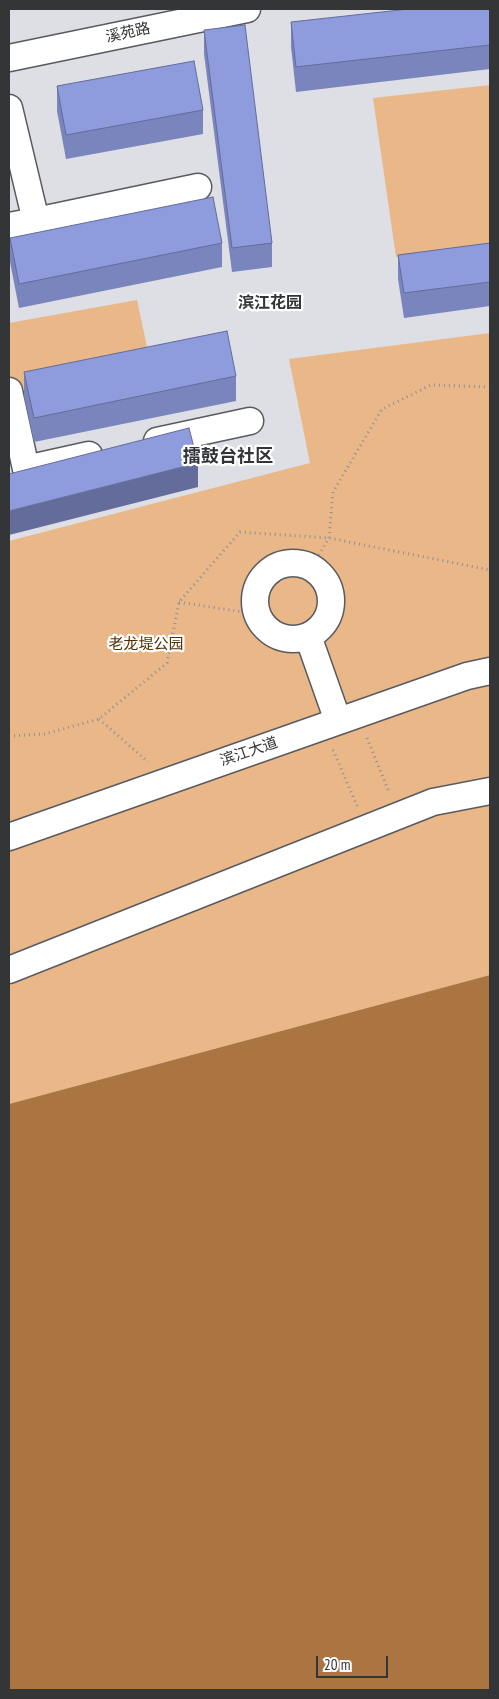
<!DOCTYPE html>
<meta charset="utf-8">
<style>
body{margin:0}
#map{position:relative;width:499px;height:1699px;overflow:hidden;background:#dddfe5;font-family:"PT Sans Narrow",sans-serif}
canvas{display:block}
.frame{position:absolute;inset:0;border:10px solid #343537;pointer-events:none}
.scale{position:absolute;left:316px;top:1656px;width:72px;height:22px;box-sizing:border-box;border:2px solid #343537;border-top:0;padding-left:6px;font-size:15px;line-height:18px;white-space:nowrap;color:#343537;-webkit-text-stroke:4px #fff;paint-order:stroke}
</style>
<div id="map">
<canvas width="499" height="1699"></canvas>
<div class="frame"></div>
<div class="scale">20 m</div>
</div>
<script>
const context = document.querySelector('canvas').getContext('2d');
context.lineJoin = 'round';
function paint(path, color) {
  context.fillStyle = color;
  context.fill(path, 'evenodd');
}
function poly(rows) {
  const path = new Path2D();
  for (const r of rows) {
    if (r.length === 3) {
      path.moveTo(r[0] + r[2], r[1]);
      path.arc(r[0], r[1], r[2], 0, 2 * Math.PI);
      continue;
    }
    path.moveTo(r[0], r[1]);
    for (let i = 2; i < r.length; i += 2) path.lineTo(r[i], r[i + 1]);
  }
  return path;
}
function stroke(path, color, width, dash) {
  context.strokeStyle = color;
  context.lineWidth = width;
  context.lineCap = dash ? 'butt' : 'round';
  context.setLineDash(dash || []);
  context.stroke(path);
}
function label(font, color, halo, rows, align = 'center') {
  context.font = font + ' "PT Sans Narrow","Noto Sans SC",sans-serif';
  context.lineWidth = 4.5;
  context.setLineDash([]);
  context.textBaseline = 'middle';
  context.strokeStyle = halo;
  context.fillStyle = color;
  for (const [text, x, y, turn = 0] of rows) {
    context.save();
    context.translate(x, y);
    context.rotate((+turn || 0) * Math.PI / 180);
    context.textAlign = isNaN(turn) ? turn : align;
    if (halo) context.strokeText(text, 0, 0);
    context.fillText(text, 0, 0);
    context.restore();
  }
}
paint(poly([
 [490,85,490,244,396,257,373,98],
 [137,300,150,361,9,391,9,323],
 [490,333,490,975,9,1104,9,541,310,463,289,359]
]), '#e9b788');
paint(poly([
 [490,975,490,1690,9,1690,9,1104]
]), '#aa7540');
const minor = poly([
 [9,58,247,9],
 [9,108,36,221,198,187],
 [9,226,36,221],
 [9,391,26,469,89,455],
 [157,441,250,421],
 [293,601,38],
 [308,636,338,721],
 [9,837,467,676,490,671],
 [9,970,433,802,490,791]
]);
stroke(minor, '#595a60', 29);
stroke(poly([
 [311,568,329,538,333,492,382,409,431,385,490,387],
 [179,602,256,614],
 [99,719,148,762],
 [9,736,45,734,99,719,167,663,179,602,240,532,329,538,490,570],
 [367,738,389,792],
 [333,750,357,806]
]), '#8f9094', 3, [1, 4]);
stroke(minor, '#fff', 26);
paint(poly([
 [490,9,490,69,296,92,291,47,291,22],
 [204,30,272,243,272,267,232,272,204,54],
 [57,86,203,110,203,134,66,159,57,111],
 [10,238,222,243,222,267,19,308,10,262],
 [490,243,490,306,404,318,398,279,398,255],
 [24,372,236,376,236,401,34,442,24,396]
]), '#7a85bd');
paint(poly([
 [198,463,198,487,9,535,9,511]
]), '#636c9a');
const building = poly([
 [409,9,490,9,490,45,296,67,291,22,409,9],
 [245,25,272,243,232,248,204,30,245,25],
 [194,61,203,110,66,135,57,86,194,61],
 [213,197,222,243,19,284,10,238,213,197],
 [490,243,490,282,404,293,398,255,490,243],
 [227,331,236,376,34,418,24,372,227,331],
 [189,428,198,463,9,511,9,474,189,428]
]);
paint(building, '#8e9bdc');
stroke(building, '#636c9a', 1);
label('15px', '#343537', '#fff', [
 ["溪苑路",128,33,-12],
 ["滨江大道",249,752,-19]
]);
label('15px', '#522e01', '#fff', [
 ["老龙堤公园",146,645]
]);
label('bold 16px', '#33343a', '#fff', [
 ["滨江花园",270,303]
]);
label('bold 18px', '#33343a', '#fff', [
 ["擂鼓台社区",228,457]
]);
</script>
